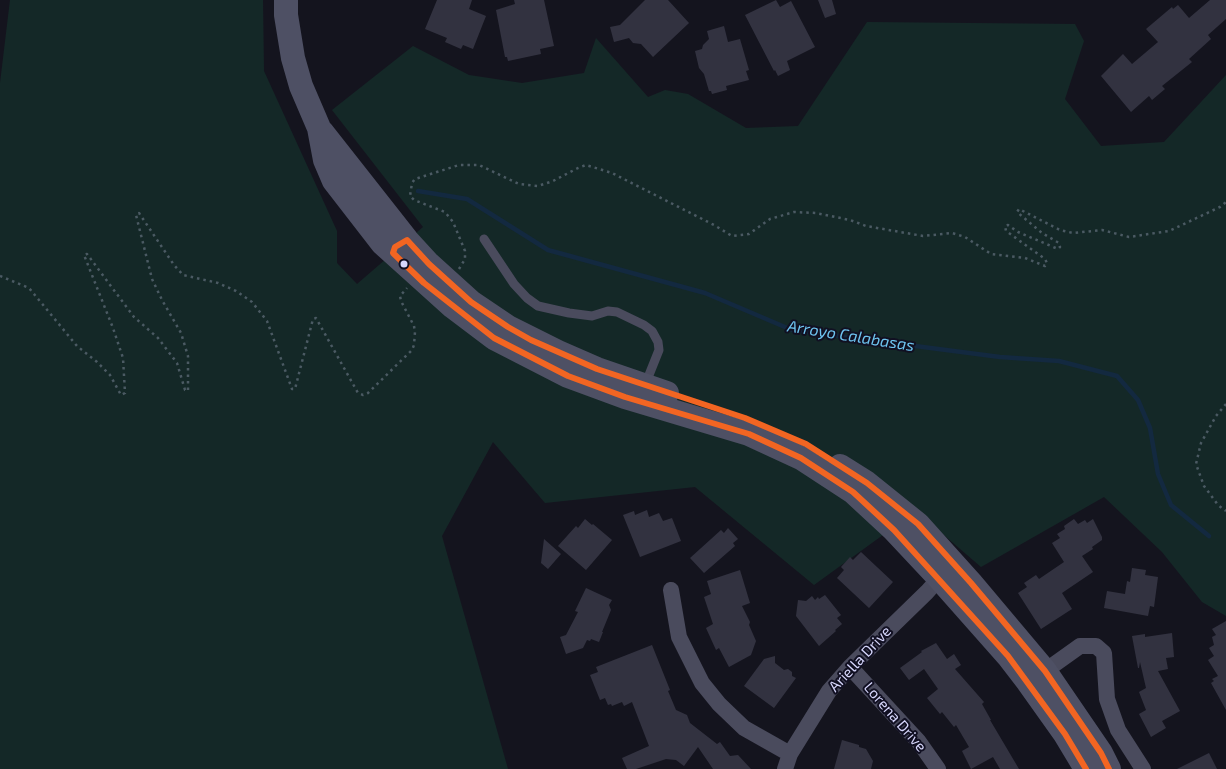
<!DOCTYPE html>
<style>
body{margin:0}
canvas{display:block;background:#14141e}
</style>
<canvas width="1226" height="769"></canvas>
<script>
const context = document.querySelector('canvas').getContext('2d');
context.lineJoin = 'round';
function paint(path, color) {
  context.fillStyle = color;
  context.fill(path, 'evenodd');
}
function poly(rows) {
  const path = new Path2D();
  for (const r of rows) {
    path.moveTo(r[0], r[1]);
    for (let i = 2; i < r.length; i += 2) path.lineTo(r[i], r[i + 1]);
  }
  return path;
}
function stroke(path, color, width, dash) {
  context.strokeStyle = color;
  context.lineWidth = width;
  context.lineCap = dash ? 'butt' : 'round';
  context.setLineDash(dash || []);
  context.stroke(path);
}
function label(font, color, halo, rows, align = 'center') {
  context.font = font + ' "Exo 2",sans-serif';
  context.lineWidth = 4;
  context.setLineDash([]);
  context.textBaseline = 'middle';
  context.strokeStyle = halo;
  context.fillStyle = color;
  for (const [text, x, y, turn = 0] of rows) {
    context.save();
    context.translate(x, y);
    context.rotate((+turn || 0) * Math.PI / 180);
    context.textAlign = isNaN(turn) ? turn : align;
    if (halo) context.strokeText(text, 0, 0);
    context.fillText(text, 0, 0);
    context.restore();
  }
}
paint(poly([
 [10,0,263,0,264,71,337,231,337,263,357,284,423,227,332,110,413,46,469,75,522,83,584,73,596,38,648,97,665,90,688,94,746,128,798,126,867,22,1075,24,1084,41,1065,99,1101,146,1164,142,1226,75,1226,616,1202,602,1162,552,1104,497,981,567,916,511,814,585,695,487,545,503,493,442,442,536,508,769,0,769,0,83]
]), '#142827');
stroke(poly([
 [418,191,467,199,548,250,705,293,792,330,1000,357,1059,361,1117,376,1138,400,1150,428,1158,474,1171,505,1209,536]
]), '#132940', 4.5);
paint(poly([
 [437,0,472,0,469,9,486,16,473,49,463,45,461,49,445,42,447,38,425,29],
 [514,0,544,0,554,46,540,49,541,54,508,61,507,57,505,57,496,10,515,4],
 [645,0,668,0,689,23,653,57,641,44,633,43,629,38,614,42,610,27,620,25],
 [776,0,780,7,791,1,815,47,787,61,790,70,778,76,775,70,774,71,745,15],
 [818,0,832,0,836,14,825,18],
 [1210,0,1226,0,1226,19,1208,35,1211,39,1189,59,1192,62,1162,86,1165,89,1152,100,1149,96,1131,112,1101,76,1123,54,1132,64,1158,42,1146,29,1172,7,1173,9,1178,5,1189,18],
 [724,26,728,42,740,39,749,70,746,71,749,80,726,86,727,90,712,94,711,91,709,91,704,74,699,68,695,51,702,49,703,45,709,39,707,31],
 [647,510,649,517,659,513,663,521,672,518,681,541,640,557,623,515,634,511,635,515],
 [585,519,592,525,593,524,612,540,586,570,558,546,576,526,578,528],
 [1074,519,1078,524,1085,520,1087,523,1093,519,1102,537,1102,540,1092,547,1093,549,1082,556,1093,572,1062,593,1072,609,1041,629,1018,593,1027,587,1024,583,1036,575,1039,579,1064,562,1052,543,1060,538,1057,534,1065,529,1064,526],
 [728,528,738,539,733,543,735,546,704,573,690,558,721,530,724,533],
 [544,539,561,554,548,569,541,563],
 [861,552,893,582,869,608,837,578,844,570,841,567,850,557,853,560],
 [1132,568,1146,570,1145,575,1158,577,1154,607,1150,606,1148,616,1104,608,1107,591,1125,594,1127,581,1130,582],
 [740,570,750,603,742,606,750,622,749,625,756,641,751,655,729,667,719,648,716,650,706,628,713,624,704,597,711,594,707,581],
 [586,588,612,600,609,605,611,610,602,632,603,632,599,642,591,639,590,641,587,640,583,648,566,654,560,637,566,635,578,612,575,611],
 [825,595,841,615,837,618,842,624,835,630,836,631,819,646,796,616,798,600,806,601,812,596,815,600,818,597,819,599],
 [1226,621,1226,710,1211,683,1214,681,1212,679,1218,676,1208,660,1214,656,1209,648,1214,645,1212,637,1216,635,1212,629],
 [1172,633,1174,657,1166,658,1168,669,1158,671,1180,711,1162,721,1166,728,1151,737,1139,714,1146,710,1139,692,1146,688,1140,662,1139,668,1138,668,1132,636,1145,634,1145,637],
 [936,643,947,659,954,654,961,665,955,669,984,702,982,704,991,720,990,720,1019,769,1000,769,993,757,971,769,962,751,969,747,956,725,954,727,942,712,940,714,927,698,938,689,924,669,909,680,900,668,922,652,921,651],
 [652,645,670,690,668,691,676,710,687,715,690,723,717,744,720,742,730,756,738,755,751,769,713,769,698,747,684,766,676,760,666,759,636,769,627,769,622,758,649,746,632,702,624,706,622,702,612,706,611,704,608,705,605,698,600,700,590,675,598,672,596,667],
 [775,656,775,663,784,670,788,669,792,672,792,676,796,678,774,708,744,686,764,659],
 [842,740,859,745,859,747,866,749,873,761,871,769,834,769],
 [1209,753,1217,769,1177,769]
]), '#323240');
stroke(poly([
 [459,269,465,259,465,251,453,222,445,212,414,200,410,196,412,183,415,179,459,165,479,165,519,184,538,186,553,181,578,168,586,165,612,173,714,225,732,236,749,234,770,219,794,212,816,213,850,220,866,226,923,236,952,233,965,237,991,254,1025,258,1045,266,1047,263,1045,259,1006,231,1005,226,1008,225,1018,232,1058,249,1060,247,1059,243,1042,233,1017,212,1019,209,1060,230,1073,233,1102,230,1129,237,1169,231,1220,207,1226,202],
 [0,276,29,288,77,346,97,362,110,375,121,395,125,393,123,358,113,328,84,255,87,254,134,317,158,338,177,363,185,390,188,391,188,356,181,333,162,300,152,279,136,215,139,213,174,265,183,275,218,283,236,291,252,302,267,321,292,389,295,389,313,319,316,318,358,393,363,395,368,393,412,350,414,345,415,332,414,326,401,301,400,296,407,288],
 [1226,404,1216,416,1201,443,1196,464,1204,486,1218,505,1226,511]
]), '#4b5a63', 2.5, [2.5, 4]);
stroke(poly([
 [484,239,514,284,527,298,538,306,569,313,592,316,608,311,617,312,644,325,652,331,658,342,659,350,645,385]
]), '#4a4b5d', 9);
stroke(poly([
 [671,590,679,637,702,683,719,704,744,728,790,754],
 [850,667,919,742,938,769],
 [1045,671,1080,646,1096,646,1104,653,1107,699,1118,730,1143,769],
 [785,769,790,754,829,691,850,667,927,592,945,572]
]), '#4a4b5d', 16);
stroke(poly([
 [286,0,286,15,293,58,301,86,319,128,325,160,334,181,382,243,453,307,494,338,568,376,625,397,749,434,801,458,853,492,894,530,939,578,1008,656,1028,682,1065,734,1086,769],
 [322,132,407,240,429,264,471,302,508,327,558,352,597,369,667,393],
 [840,466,867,483,918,524,971,583,1045,671,1101,753,1109,769]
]), '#4e5064', 24);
stroke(poly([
 [1086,769,1065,734,1008,656,894,530,853,492,801,458,749,434,625,397,568,376,494,338,424,283,393,253,395,247,407,240,429,264,471,302,508,327,531,340,597,369,745,418,806,444,867,483,918,524,971,583,1045,671,1101,753,1109,769]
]), '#f26522', 6);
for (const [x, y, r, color] of [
 [404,264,4.5,"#d6d6fb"]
]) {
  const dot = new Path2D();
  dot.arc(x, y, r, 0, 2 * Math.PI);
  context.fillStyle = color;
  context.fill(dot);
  stroke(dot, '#111022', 2);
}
label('15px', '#d6d6fb', '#111022', [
 ["Ariella Drive",860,659,-47],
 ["Lorena Drive",895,717,49]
]);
label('italic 16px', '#6ec4f0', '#111022', [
 ["Arroyo Calabasas",851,336,9]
]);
</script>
